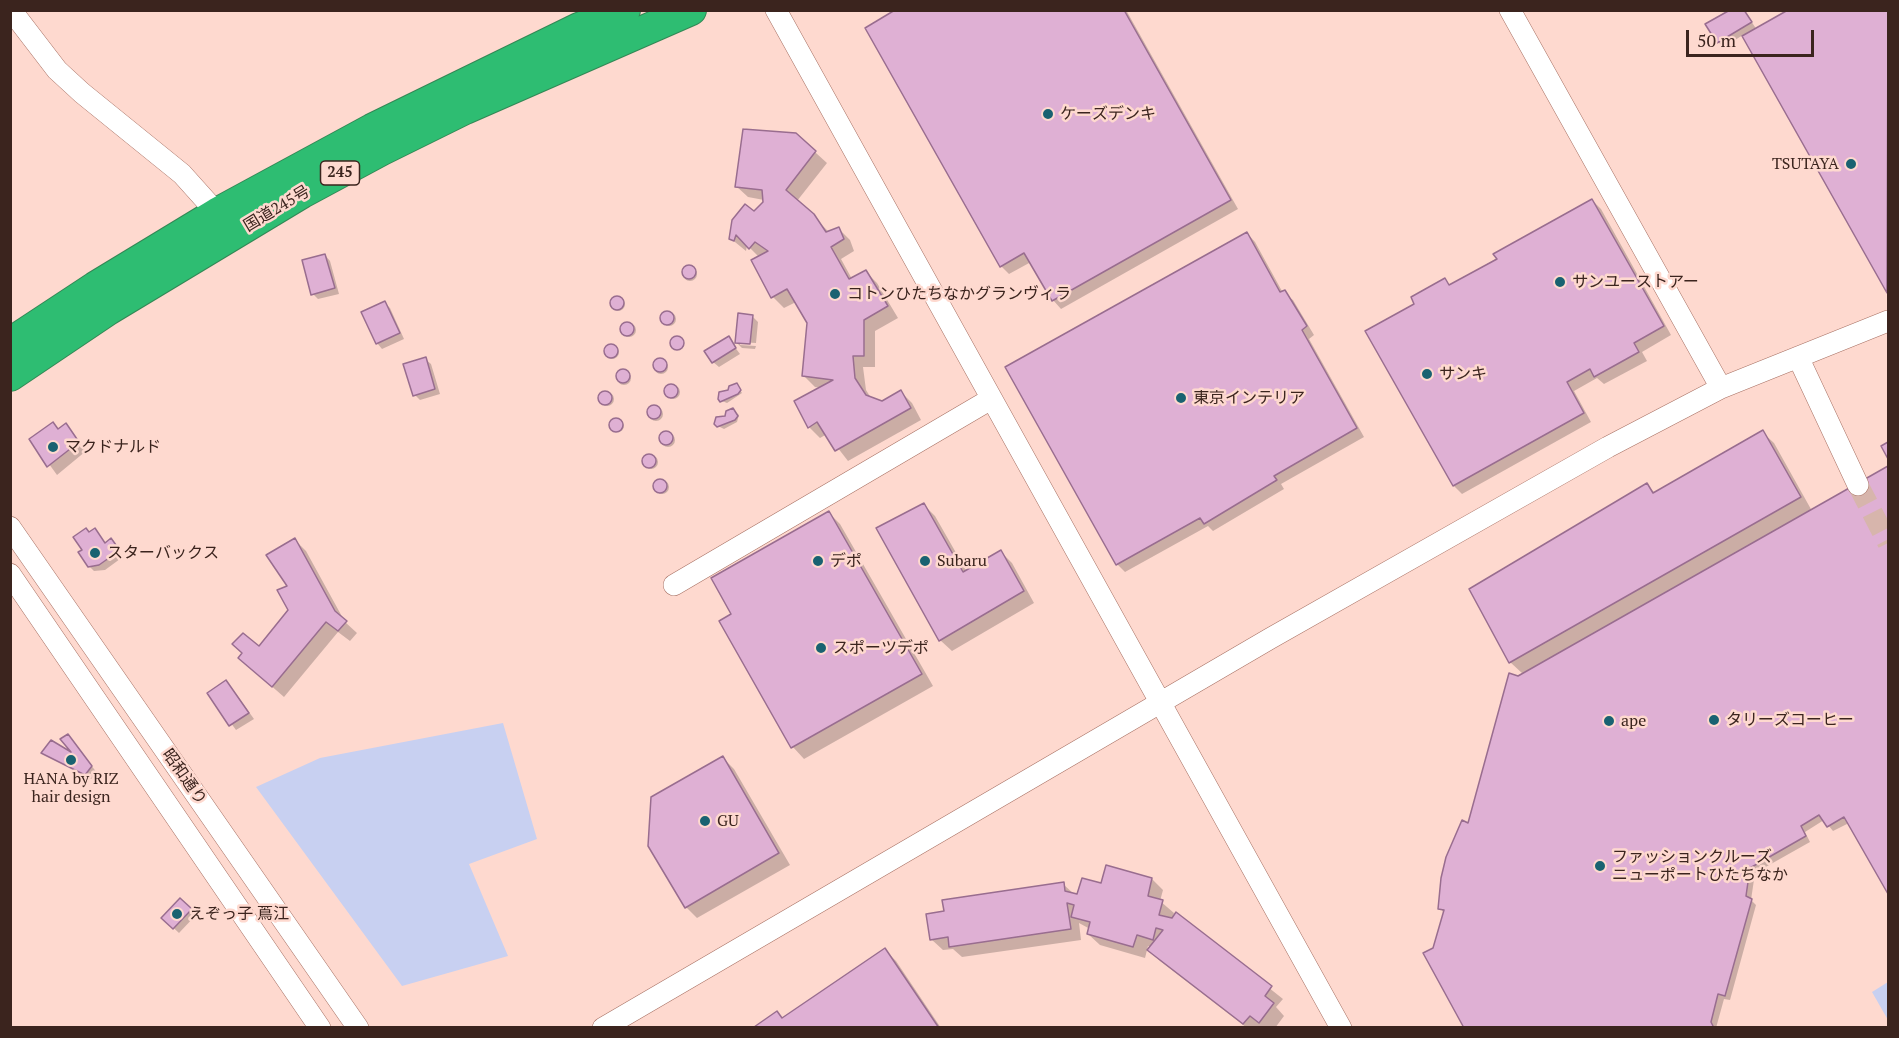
<!DOCTYPE html>
<meta charset="utf-8">
<style>
body{margin:0}
#map{position:relative;width:1899px;height:1038px;overflow:hidden;background:#fed9cf;font-family:"PT Serif",serif}
canvas{display:block}
.frame{position:absolute;inset:0;border:12px solid #3b241e;pointer-events:none}
.scale{position:absolute;left:1686px;top:30px;width:128px;height:27px;box-sizing:border-box;border:3px solid #3b241e;border-top:0;padding-left:8px;font-size:18px;line-height:21px;white-space:nowrap;color:#3b241e;-webkit-text-stroke:4px #fed9cf;paint-order:stroke}
</style>
<div id="map">
<canvas width="1899" height="1038"></canvas>
<div class="frame"></div>
<div class="scale">50 m</div>
</div>
<script>
const context = document.querySelector('canvas').getContext('2d');
context.lineJoin = 'round';
function paint(path, color) {
  context.fillStyle = color;
  context.fill(path, 'evenodd');
}
function poly(rows) {
  const path = new Path2D();
  for (const r of rows) {
    if (r.length === 3) {
      path.moveTo(r[0] + r[2], r[1]);
      path.arc(r[0], r[1], r[2], 0, 2 * Math.PI);
      continue;
    }
    path.moveTo(r[0], r[1]);
    for (let i = 2; i < r.length; i += 2) path.lineTo(r[i], r[i + 1]);
  }
  return path;
}
function stroke(path, color, width, dash) {
  context.strokeStyle = color;
  context.lineWidth = width;
  context.lineCap = dash ? 'butt' : 'round';
  context.setLineDash(dash || []);
  context.stroke(path);
}
function label(font, color, halo, rows, align = 'center') {
  context.font = font + ' "PT Serif","Noto Sans JP",serif';
  context.lineWidth = 5;
  context.setLineDash([]);
  context.textBaseline = 'middle';
  context.strokeStyle = halo;
  context.fillStyle = color;
  for (const [text, x, y, turn = 0] of rows) {
    context.save();
    context.translate(x, y);
    context.rotate((+turn || 0) * Math.PI / 180);
    context.textAlign = isNaN(turn) ? turn : align;
    if (halo) context.strokeText(text, 0, 0);
    context.fillText(text, 0, 0);
    context.restore();
  }
}
paint(poly([
 [503,723,537,839,469,864,508,956,402,986,256,787,320,758],
 [1888,982,1888,1020,1872,992]
]), '#c8d0f1');
paint(poly([
 [898,10,1126,10,1238,209,1061,309,1053,300,1031,262,1009,274,1001,266],
 [1791,10,1888,10,1888,292,1743,35,1724,47,1718,42,1745,12,1757,30],
 [795,134,827,163,797,201,829,232,839,229,850,240,854,251,841,259,852,279,866,272,877,283,898,318,875,331,875,367,863,367,866,390,871,398,882,402,901,392,912,403,921,420,848,461,827,434,820,438,809,427,821,388,815,387,804,376,808,323,796,302,784,308,773,297,759,257,747,245,746,251,730,238,765,203,764,200,748,197,736,186],
 [1592,200,1601,209,1671,335,1642,352,1647,361,1604,384,1597,378,1574,391,1591,422,1462,494,1454,486,1416,304,1445,280,1451,286],
 [1247,233,1255,242,1283,293,1293,300,1314,335,1309,339,1364,437,1281,484,1284,489,1213,531,1208,526,1125,572,1117,564],
 [325,255,330,261,339,294,318,299,313,294],
 [690,274,7],
 [618,304,7],
 [385,303,390,308,404,339,382,349,377,343],
 [669,319,7],
 [752,316,758,322,756,343,740,342,740,345,756,346,755,349,742,348,736,342],
 [629,330,7],
 [678,344,6],
 [728,338,740,354,719,367,713,362],
 [612,352,7],
 [425,359,431,364,440,394,420,400,415,395],
 [661,367,7],
 [624,378,7],
 [673,392,7],
 [738,387,742,393,727,403,722,401],
 [607,399,7],
 [656,414,7],
 [733,410,739,415,737,422,724,429,718,426],
 [618,426,6],
 [66,425,86,451,57,475,31,439],
 [1762,432,1774,443,1812,511,1888,468,1888,894,1849,823,1833,831,1824,820,1805,832,1810,842,1755,873,1751,900,1756,905,1730,1000,1724,999,1716,1028,1466,1028,1434,949,1444,913,1440,908,1518,677,1523,674,1510,662,1646,484,1655,493],
 [668,440,7],
 [651,462,7],
 [662,487,7],
 [924,505,935,516,967,572,1001,552,1012,563,1034,603,952,651,940,640],
 [829,513,840,524,933,686,804,759,793,747,721,622,733,615],
 [111,540,120,551,116,553,120,559,105,570,94,571,89,566],
 [295,540,306,551,345,622,357,633,350,641,338,632,284,697,252,669,259,648,290,611,289,586],
 [231,687,254,719,236,730,209,693],
 [73,741,97,773,91,779,43,753,76,756],
 [723,758,734,769,790,865,697,918,686,907],
 [1152,879,1163,890,1160,901,1174,913,1172,920,1176,914,1283,999,1276,1007,1284,1016,1275,1028,1247,1028,1160,961,1149,950,1152,947,1148,946,1145,958,1100,945,1088,934,1090,929,1079,923,1081,940,962,957,953,949,943,950,931,939,1063,884,1075,895,1102,885],
 [180,900,196,915,179,933,163,918],
 [885,950,896,961,941,1028,756,1027,777,1013,783,1019]
]), '#0003');
const building = poly([
 [895,10,1124,10,1231,200,1052,301,1024,253,1000,267,865,28,895,10],
 [1730,10,1744,10,1752,22,1717,43,1705,24,1730,10],
 [1788,10,1888,10,1887,293,1742,36,1788,10],
 [743,129,796,133,816,151,786,190,814,214,826,232,839,227,844,239,831,247,849,279,866,270,888,306,864,320,864,356,853,356,855,378,866,395,882,401,901,390,911,408,835,451,817,422,808,428,794,401,833,380,802,376,807,323,787,289,771,298,751,260,768,251,755,242,749,249,736,235,734,241,729,239,732,220,745,204,754,211,763,202,762,190,735,187,743,129],
 [1592,199,1664,326,1634,343,1639,352,1594,377,1590,369,1567,382,1584,413,1453,486,1365,331,1414,304,1411,297,1445,278,1449,285,1497,259,1493,254,1592,199],
 [1247,232,1280,292,1285,290,1307,326,1302,330,1357,428,1274,476,1277,480,1204,524,1200,518,1116,565,1005,367,1247,232],
 [325,254,335,288,311,295,302,260,325,254],
 [689,272,7],
 [617,303,7],
 [385,301,400,333,376,344,361,312,385,301],
 [667,318,7],
 [738,313,753,315,750,344,735,343,738,313],
 [627,329,7],
 [677,343,7],
 [729,336,736,348,712,363,704,351,729,336],
 [611,351,7],
 [426,357,435,389,413,396,403,364,426,357],
 [660,365,7],
 [623,376,7],
 [737,383,741,390,738,394,720,402,718,399,719,392,728,390,729,386,737,383],
 [671,391,7],
 [605,398,7],
 [654,412,7],
 [733,408,738,416,735,420,717,427,714,424,716,417,725,416,726,411,733,408],
 [616,425,7],
 [53,422,58,429,66,423,79,442,47,467,29,439,53,422],
 [1763,430,1801,497,1509,663,1469,589,1647,483,1653,493,1763,430],
 [666,438,7],
 [1888,442,1888,459,1881,446,1888,442],
 [649,461,7],
 [1888,466,1888,894,1844,817,1827,827,1819,815,1801,826,1806,836,1750,868,1746,896,1752,899,1725,996,1718,994,1711,1022,1714,1028,1464,1028,1423,953,1433,948,1444,910,1438,909,1441,878,1446,857,1462,820,1468,823,1509,673,1518,676,1888,466],
 [660,486,7],
 [924,503,963,572,1001,550,1024,591,939,641,876,528,924,503],
 [829,511,922,674,791,748,719,621,731,614,711,578,829,511],
 [86,528,89,532,95,528,105,543,111,538,116,545,112,547,116,553,99,565,88,567,78,552,82,550,73,537,86,528],
 [295,538,335,611,347,621,338,631,326,622,272,687,238,658,242,653,232,644,243,633,259,646,288,610,277,590,287,586,266,555,295,538],
 [226,680,249,713,229,726,207,693,226,680],
 [68,734,92,766,85,775,41,753,51,740,71,752,60,739,68,734],
 [723,756,779,853,685,908,648,846,651,797,723,756],
 [1106,865,1152,878,1148,896,1163,900,1159,915,1172,918,1176,912,1272,986,1265,996,1274,1003,1259,1023,1250,1016,1243,1024,1147,950,1163,930,1156,928,1153,940,1137,935,1133,947,1087,934,1090,922,1071,917,1074,905,1067,903,1071,929,949,947,948,937,930,940,926,914,944,911,942,900,1064,882,1065,891,1077,894,1082,878,1101,883,1106,865],
 [180,898,192,909,173,929,161,918,180,898],
 [885,948,939,1028,754,1027,777,1011,782,1018,885,948]
]);
paint(building, '#dfb0d4');
stroke(building, '#996d8f', 1.5);
stroke(poly([
 [1858,485,1888,543]
]), '#d7b5ac', 21, [21, 10]);
const minor = poly([
 [11,10,57,70,82,93,182,174,217,213],
 [776,10,1341,1028],
 [1510,10,1721,388],
 [1798,357,1858,485],
 [10,527,358,1028],
 [10,574,320,1028],
 [674,585,991,399],
 [603,1028,1271,638,1608,447,1721,388,1888,321]
]);
const highway = poly([
 [10,343,95,287,217,213,372,129,579,28,625,10],
 [10,376,108,310,302,193,382,150,465,109,691,10]
]);
stroke(minor, '#a77063', 22);
stroke(highway, '#338755', 32);
stroke(minor, '#fff', 21);
stroke(highway, '#2ebd72', 30);
for (const [x, y, r, color] of [
 [1048,114,6,"#196271"],
 [1851,164,6,"#196271"],
 [1560,282,6,"#196271"],
 [835,294,6,"#196271"],
 [1427,374,6,"#196271"],
 [1181,398,6,"#196271"],
 [53,447,6,"#196271"],
 [95,553,6,"#196271"],
 [818,561,6,"#196271"],
 [925,561,6,"#196271"],
 [821,648,6,"#196271"],
 [1714,720,6,"#196271"],
 [1609,721,6,"#196271"],
 [71,760,6,"#196271"],
 [705,821,6,"#196271"],
 [1600,866,6,"#196271"],
 [177,914,6,"#196271"]
]) {
  const dot = new Path2D();
  dot.arc(x, y, r, 0, 2 * Math.PI);
  context.fillStyle = color;
  context.fill(dot);
  stroke(dot, '#fed9cf', 2);
}
for (const [x, y, w] of [
 [340,173,39]
]) {
  const box = new Path2D();
  box.roundRect(x - w / 2, y - 12, w, 24, 4.5);
  context.fillStyle = '#fed9cf';
  context.fill(box);
  stroke(box, '#3b241e', 1.5);
}
label('bold 15px', '#3b241e', null, [
 ["245",340,173]
]);
label('16px', '#3b241e', '#fed9cf', [
 ["ケーズデンキ",1060,114],
 ["TSUTAYA",1839,164,"right"],
 ["サンユーストアー",1572,282],
 ["コトンひたちなかグランヴィラ",847,294],
 ["サンキ",1439,374],
 ["東京インテリア",1193,398],
 ["マクドナルド",65,447],
 ["スターバックス",107,553],
 ["デポ",830,561],
 ["Subaru",937,561],
 ["スポーツデポ",833,648],
 ["タリーズコーヒー",1726,720],
 ["ape",1621,721],
 ["HANA by RIZ",71,779,"center"],
 ["hair design",71,797,"center"],
 ["GU",717,821],
 ["ファッションクルーズ",1612,857],
 ["ニューポートひたちなか",1612,875],
 ["えぞっ子 蔦江",189,914]
], 'left');
label('16px', '#3b241e', '#fed9cf', [
 ["国道245号",277,209,-31],
 ["昭和通り",184,777,55]
]);
</script>
